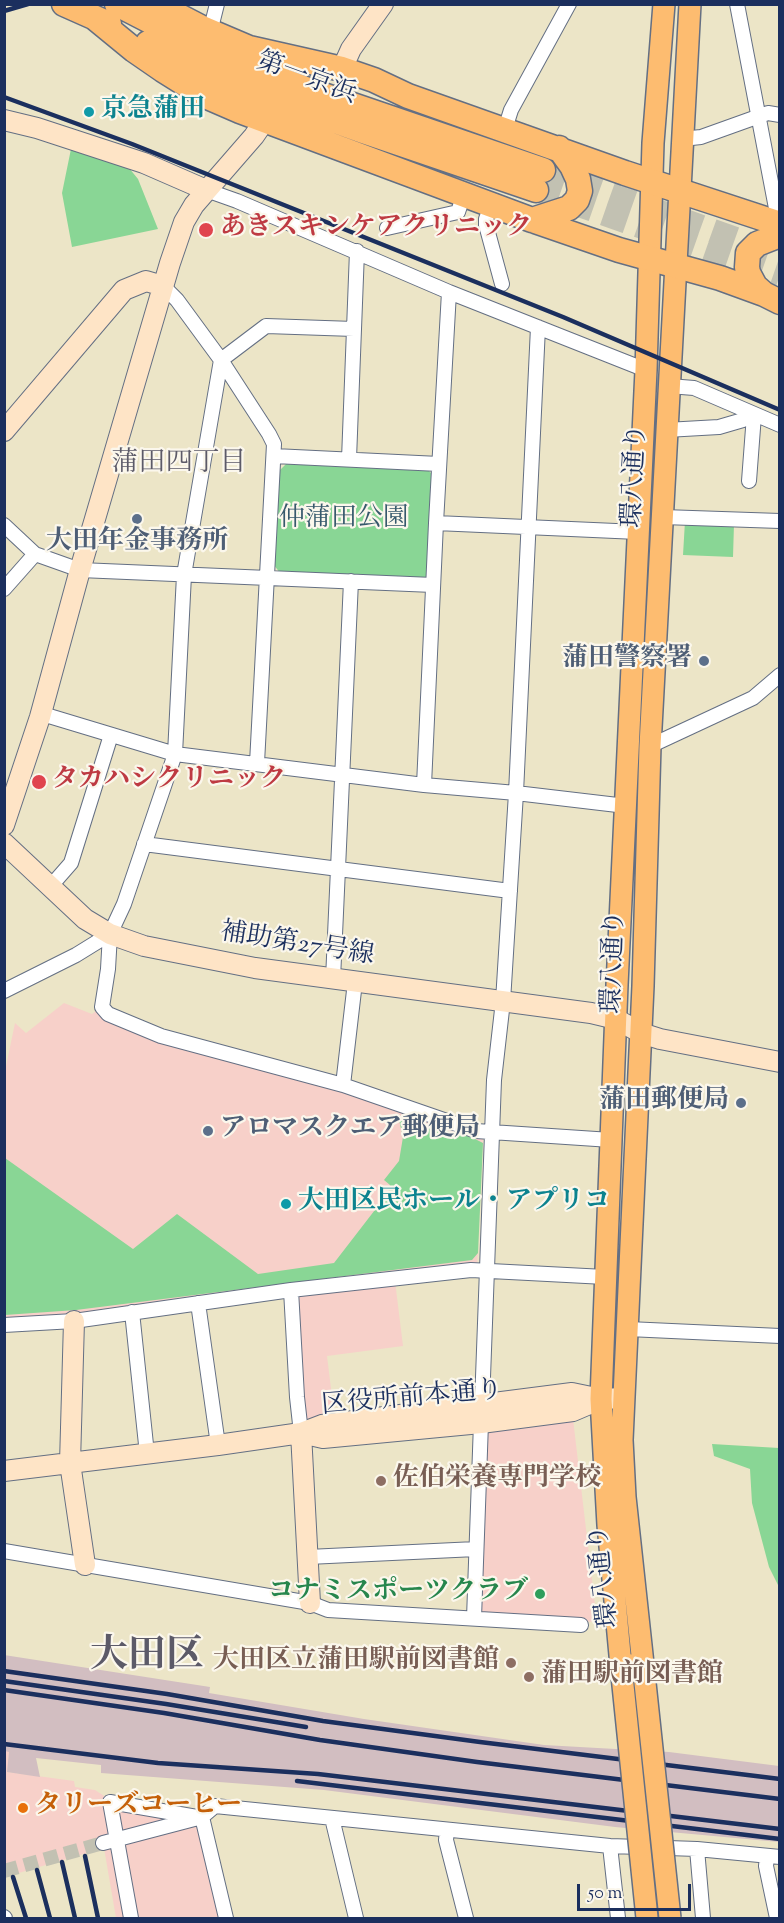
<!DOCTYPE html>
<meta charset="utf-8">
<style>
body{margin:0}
#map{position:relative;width:784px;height:1923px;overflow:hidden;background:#ece5c7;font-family:"Sorts Mill Goudy",serif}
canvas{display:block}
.frame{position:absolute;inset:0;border:6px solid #1b2f5e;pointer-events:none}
.scale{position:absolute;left:577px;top:1884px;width:114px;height:27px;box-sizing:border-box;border:3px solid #1b2f5e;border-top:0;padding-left:8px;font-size:18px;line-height:21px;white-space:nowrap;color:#1b2f5e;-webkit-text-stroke:4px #fbf7ec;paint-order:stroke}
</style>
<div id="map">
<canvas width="784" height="1923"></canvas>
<div class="frame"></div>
<div class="scale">50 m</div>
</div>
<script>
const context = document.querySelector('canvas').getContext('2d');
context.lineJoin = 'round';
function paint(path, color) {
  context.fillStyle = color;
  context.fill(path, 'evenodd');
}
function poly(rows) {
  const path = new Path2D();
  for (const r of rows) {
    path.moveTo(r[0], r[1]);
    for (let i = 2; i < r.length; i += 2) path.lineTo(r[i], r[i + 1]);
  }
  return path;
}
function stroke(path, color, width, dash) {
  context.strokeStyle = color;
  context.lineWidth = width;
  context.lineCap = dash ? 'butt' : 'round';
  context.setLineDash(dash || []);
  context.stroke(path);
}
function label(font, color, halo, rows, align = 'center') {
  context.font = font + ' "Sorts Mill Goudy","Noto Serif JP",serif';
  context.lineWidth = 4.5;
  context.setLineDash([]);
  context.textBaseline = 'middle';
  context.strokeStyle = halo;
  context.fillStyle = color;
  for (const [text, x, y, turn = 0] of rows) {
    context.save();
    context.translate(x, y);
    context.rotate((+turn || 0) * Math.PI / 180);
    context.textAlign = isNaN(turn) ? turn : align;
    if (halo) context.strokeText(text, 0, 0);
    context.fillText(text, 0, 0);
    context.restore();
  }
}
paint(poly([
 [64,1003,92,1014,99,1009,160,1037,316,1076,483,1135,477,1269,395,1281,403,1346,327,1356,336,1429,298,1435,288,1295,5,1325,4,1076,15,1023,26,1033],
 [571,1402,597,1622,473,1616,481,1412],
 [5,1751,9,1751,8,1772,74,1781,75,1787,95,1790,129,1812,196,1817,221,1918,116,1918,104,1848,5,1877]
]), '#f7d0c9');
paint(poly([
 [4,1655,210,1687,209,1693,364,1719,544,1745,669,1752,779,1766,779,1842,615,1827,324,1790,101,1773,101,1765,36,1758,40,1777,7,1772,9,1752,5,1751]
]), '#d2bec1');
paint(poly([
 [71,149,129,168,138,179,158,229,72,247,62,193],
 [286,464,429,471,433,475,427,576,421,580,281,574,273,564,277,473],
 [685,521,734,524,733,557,683,555],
 [399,1120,471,1137,483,1143,478,1253,472,1260,76,1310,5,1315,5,1158,133,1249,177,1214,258,1274,334,1263,388,1193,390,1185,384,1180,399,1161,403,1137],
 [712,1444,779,1448,779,1587,769,1567,752,1503,750,1469,714,1456]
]), '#89d695');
stroke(poly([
 [4,1871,103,1843]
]), '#c2c1b2', 14, [14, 7]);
stroke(poly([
 [543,170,780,255],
 [536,190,780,275]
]), '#c2c1b2', 24, [24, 12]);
const street = poly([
 [737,4,779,224],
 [210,32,217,4],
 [505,129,511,110,569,4],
 [682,139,701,137,768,113,780,115],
 [206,190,237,201,449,292,646,370],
 [491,205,486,219,486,225,502,284],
 [387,228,458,212,464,194],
 [163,286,177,300,221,360,269,434,274,444,257,763],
 [354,329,266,326,221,360,184,575,175,754,124,904,110,934,108,969,102,1007,108,1014,161,1036,343,1085,476,1131,611,1140],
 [669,386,694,388,780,425],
 [666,430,719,427,743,420,754,415],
 [274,456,439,464],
 [349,459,357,251],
 [749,481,754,415],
 [663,517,780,521],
 [436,523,638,532],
 [4,525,35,554,80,570,433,585],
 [4,589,35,554],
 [40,717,49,716,175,754,424,785,516,793,626,806],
 [650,746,753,698,780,675],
 [424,785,436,523,449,292],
 [144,844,510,891],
 [50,887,71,863,111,735],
 [333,979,351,581],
 [4,991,76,955,110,934],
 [343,1085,355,982],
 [291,1290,297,1397,301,1433],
 [198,1303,218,1445],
 [132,1312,147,1454],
 [4,1325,74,1321,291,1290,471,1270,605,1277],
 [628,1329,780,1336],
 [482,1404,494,1080,503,1001,516,793,538,327],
 [4,1551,310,1603,328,1610,581,1625],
 [308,1557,476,1549],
 [474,1618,481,1423],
 [202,1817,226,1918],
 [332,1818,356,1918],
 [447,1830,446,1840,466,1918],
 [103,1843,202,1817,215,1806,610,1846,697,1849,780,1857],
 [610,1846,618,1918],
 [697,1849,703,1918],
 [767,1856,766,1866,777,1918],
 [4,1917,5,1918],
 [131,1918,110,1802,197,1817]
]);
const secondary = poly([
 [342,69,351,49,383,4],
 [4,120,37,128,144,163,206,190],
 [4,431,124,290,146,281,163,286],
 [4,825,40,717,80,570,170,263,184,222,194,205,254,136,265,120],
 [4,843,85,919,110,934,144,946,255,968,591,1013,616,1019,641,1033,660,1039,780,1062],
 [74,1321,70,1463,85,1565],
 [301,1433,323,1438,481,1423,573,1411,601,1399],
 [301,1433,310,1603],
 [4,1471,218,1445,301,1433,322,1425,572,1393,601,1399,624,1398]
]);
const primary = poly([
 [664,4,653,143,646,370,617,985,601,1399,608,1525,621,1666,643,1664,625,1497,622,1440,643,986,650,746,690,4]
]);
const highway = poly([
 [64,4,109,24],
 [117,4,214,54,303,88,543,170],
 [156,4,202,28,249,48,342,69,374,80,408,96,625,173,780,224],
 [95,18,134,50,163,70,203,95,240,111,532,220,619,250,720,278,764,294,780,302],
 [148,43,192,66,244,88,363,131,536,190],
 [532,220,569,208,577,200,580,191,578,179,572,166,559,148],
 [764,294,755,286,748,273,747,267,748,253,757,244,780,235]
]);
stroke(street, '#646f83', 16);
stroke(secondary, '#646f83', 22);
stroke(primary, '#646f83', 24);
stroke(highway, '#646f83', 27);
stroke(street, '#fff', 14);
stroke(secondary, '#fee4c6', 20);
stroke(primary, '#fdbc70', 21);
stroke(highway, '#fdbc70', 24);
stroke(poly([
 [4,11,28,4],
 [4,97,132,144,563,317,780,410],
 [4,1671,167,1694,323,1721,480,1742,780,1779],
 [4,1681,166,1704,306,1727],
 [4,1690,164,1713,320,1740,477,1762,780,1799],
 [4,1744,158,1763,318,1774,780,1829],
 [297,1781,780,1839],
 [85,1856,98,1918],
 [62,1862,75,1918],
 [37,1870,50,1918],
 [13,1877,26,1918]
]), '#1b2f5e', 4.5);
const primaryBridge = poly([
 [643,1664,670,1918],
 [621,1666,647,1918]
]);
stroke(primaryBridge, '#646f83', 24, []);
stroke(primaryBridge, '#fdbc70', 21);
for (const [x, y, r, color] of [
 [89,112,6,"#0f9aa8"],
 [206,230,8,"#e0444e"],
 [137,519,6,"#5c6f8a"],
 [704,661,6,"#5c6f8a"],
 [39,782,8,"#e0444e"],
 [741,1103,6,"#5c6f8a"],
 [208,1131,6,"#5c6f8a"],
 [286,1204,6,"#0f9aa8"],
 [381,1481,6,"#8d6e63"],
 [540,1594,6,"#2e9e5b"],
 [511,1663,6,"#8d6e63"],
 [529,1677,6,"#8d6e63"],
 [23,1808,6,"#e8710a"]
]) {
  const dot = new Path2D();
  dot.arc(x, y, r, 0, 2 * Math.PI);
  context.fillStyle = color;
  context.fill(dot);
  stroke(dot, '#fbf7ec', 2);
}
label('26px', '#1b2f5e', '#fbf7ec', [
 ["第一京浜",306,80,20],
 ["環八通り",637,476,-87],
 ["補助第27号線",297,946,9],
 ["環八通り",616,962,-88],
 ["区役所前本通り",412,1400,-5],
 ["環八通り",606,1576,-96]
]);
label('bold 26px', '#0d838f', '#fbf7ec', [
 ["京急蒲田",101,112],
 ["大田区民ホール・アプリコ",298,1204]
], 'left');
label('bold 26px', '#be3a42', '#fbf7ec', [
 ["あきスキンケアクリニック",220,230],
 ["タカハシクリニック",52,782]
], 'left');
label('26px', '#36596c', '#fbf7ec', [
 ["仲蒲田公園",344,521]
]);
label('bold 26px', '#4e5e75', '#fbf7ec', [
 ["大田年金事務所",137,544,"center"],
 ["蒲田警察署",692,661],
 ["蒲田郵便局",729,1103],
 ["アロマスクエア郵便局",220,1131,"left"]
], 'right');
label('bold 26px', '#785e54', '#fbf7ec', [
 ["佐伯栄養専門学校",393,1481],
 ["大田区立蒲田駅前図書館",499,1663,"right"],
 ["蒲田駅前図書館",541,1677]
], 'left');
label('bold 26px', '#27864d', '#fbf7ec', [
 ["コナミスポーツクラブ",528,1594]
], 'right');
label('bold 26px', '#c56008', '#fbf7ec', [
 ["タリーズコーヒー",35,1808]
], 'left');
label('27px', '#5c5a68', '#fbf7ec', [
 ["蒲田四丁目",179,465]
]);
label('bold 38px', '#5c5a68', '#fbf7ec', [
 ["大田区",147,1660]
]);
</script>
